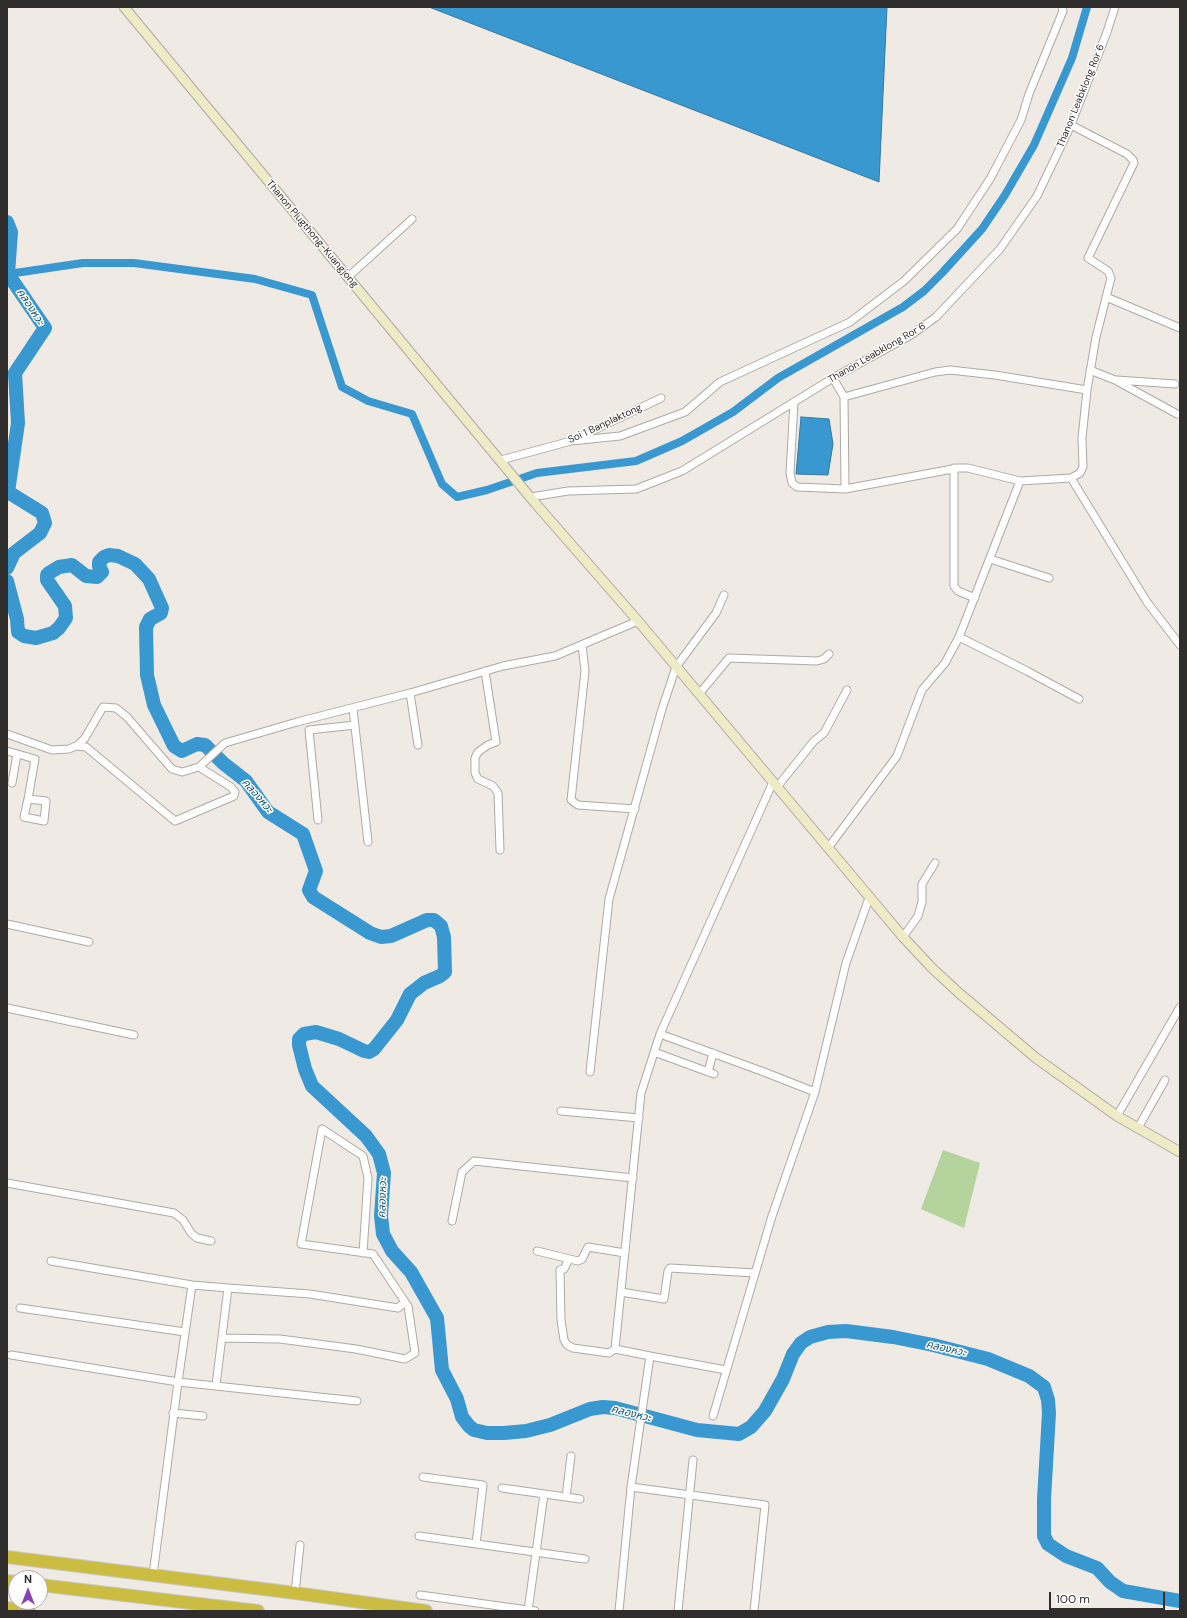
<!DOCTYPE html>
<meta charset="utf-8">
<style>
body{margin:0}
#map{position:relative;width:1187px;height:1618px;overflow:hidden;background:#f0eae5;font-family:"DM Sans",sans-serif}
canvas{display:block}
.frame{position:absolute;inset:0;border:8px solid #302e2c;pointer-events:none}
.north{position:absolute;left:8px;top:1570px;width:40px;height:40px;box-sizing:border-box;background:#fff;border:1px solid #acabab;border-radius:50%;rotate:0deg;font-size:11px;font-weight:700;line-height:16px;text-align:center;color:#302e2c}
.north::after{content:'';display:block;margin:auto;width:14px;height:18px;background:#8842b6;clip-path:polygon(50% 0,100% 100%,50% 72%,0 100%)}
.scale{position:absolute;left:1049px;top:1592px;width:116px;height:18px;box-sizing:border-box;border:2px solid #302e2c;border-top:0;padding-left:5px;font-size:12px;line-height:14px;white-space:nowrap;color:#302e2c;-webkit-text-stroke:3px #fff;paint-order:stroke}
</style>
<div id="map">
<canvas width="1187" height="1618"></canvas>
<div class="frame"></div>
<div class="north">N</div>
<div class="scale">100 m</div>
</div>
<script>
const context = document.querySelector('canvas').getContext('2d');
context.lineJoin = 'round';
function paint(path, color) {
  context.fillStyle = color;
  context.fill(path, 'evenodd');
}
function poly(rows) {
  const path = new Path2D();
  for (const r of rows) {
    path.moveTo(r[0], r[1]);
    for (let i = 2; i < r.length; i += 2) path.lineTo(r[i], r[i + 1]);
  }
  return path;
}
function stroke(path, color, width, dash) {
  context.strokeStyle = color;
  context.lineWidth = width;
  context.lineCap = dash ? 'butt' : 'round';
  context.setLineDash(dash || []);
  context.stroke(path);
}
function label(font, color, halo, rows, align = 'center') {
  context.font = font + ' "DM Sans","Noto Sans Thai",sans-serif';
  context.lineWidth = 3;
  context.setLineDash([]);
  context.textBaseline = 'middle';
  context.strokeStyle = halo;
  context.fillStyle = color;
  for (const [text, x, y, turn = 0] of rows) {
    context.save();
    context.translate(x, y);
    context.rotate((+turn || 0) * Math.PI / 180);
    context.textAlign = isNaN(turn) ? turn : align;
    if (halo) context.strokeText(text, 0, 0);
    context.fillText(text, 0, 0);
    context.restore();
  }
}
paint(poly([
 [943,1150,980,1163,964,1228,921,1209]
]), '#b5d39c');
const water = poly([
 [429,7,887,7,879,182,429,7],
 [801,417,829,419,833,444,828,475,796,474,801,417]
]);
paint(water, '#3898cf');
stroke(water, '#36789e', 1);
stroke(poly([
 [8,274,83,263,134,263,255,279,312,295,342,387,368,401,412,414,442,484,457,497,487,490,537,473,636,461,682,441,733,412,778,378,903,307,924,291,942,273,982,229,1005,195,1034,145,1072,58,1087,7]
]), '#3898cf', 8);
stroke(poly([
 [7,222,11,232,8,274,45,328,15,373,18,423,8,492,42,513,45,523,40,533,14,553,7,568],
 [7,581,17,619,18,632,24,636,36,638,53,633,59,628,66,618,65,606,47,580,47,575,49,573,59,567,72,565,86,576,97,577,102,572,99,566,99,562,104,557,109,555,118,556,135,564,149,579,162,608,161,613,150,619,146,627,147,675,154,705,174,746,182,751,197,744,205,745,223,763,246,781,268,812,303,834,316,871,309,890,313,897,370,933,381,937,391,936,427,920,434,920,441,926,444,937,445,972,440,976,424,983,410,994,397,1020,374,1049,369,1052,364,1051,339,1039,316,1032,304,1034,299,1039,299,1045,305,1069,312,1086,366,1136,379,1154,384,1173,381,1216,383,1234,392,1251,411,1272,437,1318,442,1370,457,1399,462,1417,469,1426,474,1430,487,1433,504,1433,526,1431,550,1425,590,1409,603,1407,615,1408,697,1430,739,1434,751,1427,765,1411,783,1379,793,1354,801,1343,810,1337,828,1332,846,1331,893,1337,933,1345,988,1359,1029,1376,1044,1387,1048,1400,1049,1413,1044,1499,1044,1536,1048,1544,1066,1556,1097,1568,1110,1582,1123,1591,1180,1601]
]), '#3898cf', 14);
const street = poly([
 [348,277,412,219],
 [1106,297,1180,328],
 [1090,370,1115,380,1177,414],
 [833,378,844,397,935,372,950,370,995,375,1087,390],
 [1117,380,1175,384],
 [844,397,845,489],
 [794,402,790,473,792,483,797,487,845,489,958,468,968,468,1020,481,1071,478,1080,473,1083,467,1082,438,1087,390,1096,337,1111,278,1108,271,1088,258,1134,163,1133,160,1127,154,1071,125],
 [571,441,620,436,685,412,720,382,850,322,904,281,957,229,990,179,1021,120,1029,94,1063,11,1062,7],
 [501,460,571,441,661,398],
 [954,468,954,586,958,591,975,598],
 [1071,478,1147,602,1180,645],
 [531,497,568,491,636,489,682,471,833,378,911,335,936,317,1000,249,1037,196,1071,125,1107,32,1115,7],
 [990,559,1049,578],
 [959,637,1027,671,1079,699],
 [582,645,585,671,571,800,578,805,635,809],
 [485,671,496,742,488,745,478,752,475,758,475,773,478,779,493,786,498,793,500,850],
 [410,693,418,745],
 [699,694,729,658,817,661,824,659,829,654],
 [353,709,368,842],
 [7,734,52,750,69,749,78,745,85,738,103,707,116,708,127,717,172,769,182,772,199,767,225,743,297,722,410,693,503,666,555,656,638,621],
 [76,746,86,747,175,821,234,796,235,792,231,787,199,767],
 [7,751,35,759,28,799,24,817,44,821,46,801,28,799],
 [12,783,17,754],
 [777,787,814,741,824,733,847,690],
 [318,820,309,730,355,725],
 [828,848,897,756,922,690,945,663,959,637,1020,481],
 [7,924,89,942],
 [903,937,918,916,922,902,922,884,935,863],
 [7,1008,134,1035],
 [660,1034,764,1072,815,1092],
 [654,1052,714,1074],
 [590,1072,609,899,662,709,676,667,716,613,724,595],
 [708,1072,713,1053],
 [561,1111,639,1118],
 [1117,1116,1180,1007],
 [1138,1128,1165,1080],
 [7,1183,174,1213,183,1220,191,1233,197,1238,211,1241],
 [452,1221,462,1172,474,1161,633,1178],
 [537,1251,578,1261,582,1259,588,1247,625,1253],
 [569,1259,564,1269,560,1270,561,1320,564,1340,567,1345,573,1348,609,1353,615,1349],
 [51,1261,192,1285,228,1288,216,1385],
 [192,1285,178,1382,357,1401],
 [228,1288,310,1294,398,1308,405,1302,373,1254,301,1244,322,1129,363,1156,368,1178,363,1253],
 [621,1292,664,1299,668,1271,670,1268,755,1273],
 [20,1308,185,1332],
 [222,1338,280,1339,356,1349,405,1359,415,1353,408,1306,405,1302],
 [11,1355,178,1382,153,1575],
 [650,1356,726,1370],
 [173,1413,203,1416],
 [713,1416,772,1216,815,1092,846,963,869,898],
 [423,1477,483,1485,476,1544],
 [631,1487,765,1505,754,1611],
 [502,1488,580,1499],
 [566,1497,571,1456],
 [419,1536,585,1559],
 [295,1593,300,1545],
 [420,1595,535,1611],
 [528,1611,544,1494],
 [619,1611,631,1487,650,1356,615,1349,641,1093,660,1034,773,782],
 [678,1611,693,1460]
]);
const secondary = poly([
 [124,7,535,503,638,621,903,937,932,968,959,993,1036,1058,1117,1116,1180,1152]
]);
const highway = poly([
 [7,1557,295,1593,426,1611],
 [7,1581,16,1582],
 [40,1585,258,1611],
 [7,1608,29,1611]
]);
stroke(street, '#aea9a4', 9);
stroke(secondary, '#aea9a4', 11);
stroke(highway, '#c9c9c8', 14);
stroke(street, '#fff', 7);
stroke(secondary, '#efebc6', 9);
stroke(highway, '#cabd42', 12);
label('10px', '#302e2c', '#fff', [
 ["Thanon Leabklong Ror 6",1081,96,-68],
 ["Thanon Plugthong-Kuangjong",312,234,50],
 ["Thanon Leabklong Ror 6",877,353,-30],
 ["Soi 1 Banplaktong",605,424,-25]
]);
label('italic 11px', '#0d567b', '#fff', [
 ["คลองหวะ",30,307,57],
 ["คลองหวะ",257,796,49],
 ["คลองหวะ",383,1198,-88],
 ["คลองหวะ",946,1349,13],
 ["คลองหวะ",631,1414,14]
]);
</script>
